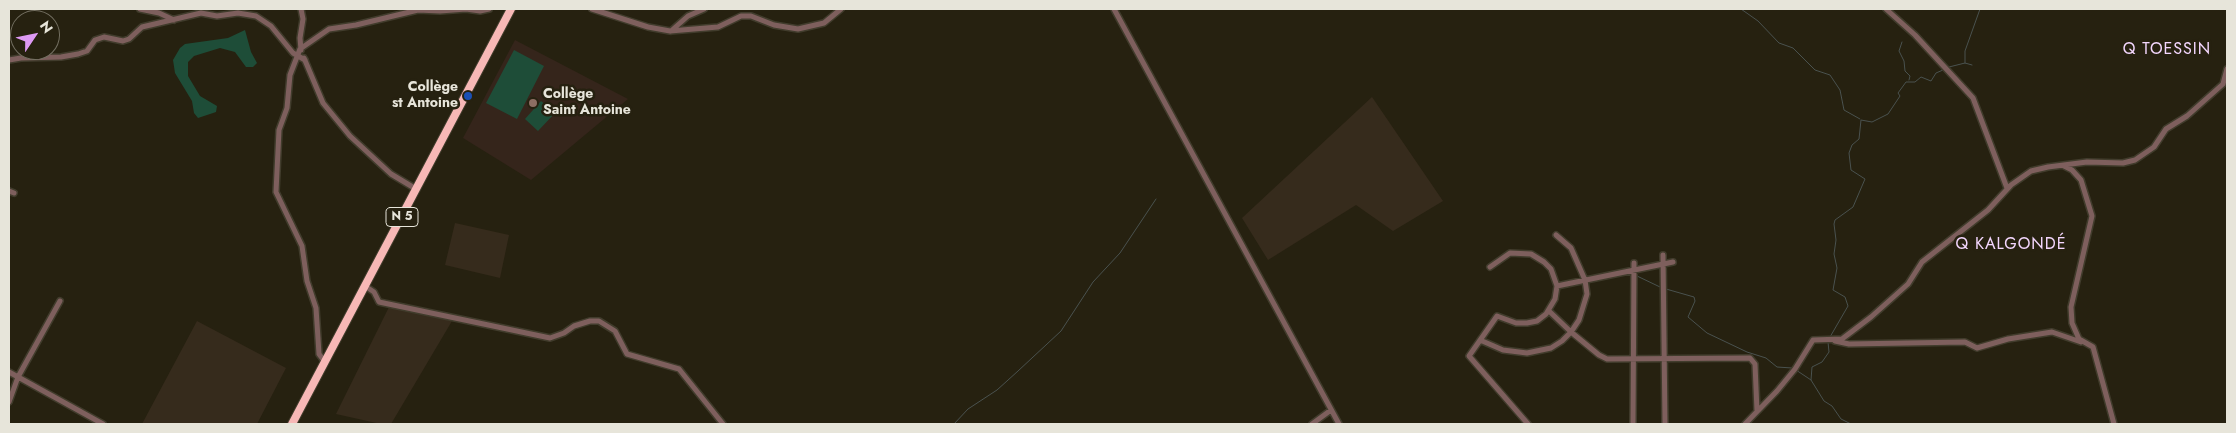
<!DOCTYPE html>
<meta charset="utf-8">
<style>
body{margin:0}
#map{position:relative;width:2236px;height:433px;overflow:hidden;background:#262110;font-family:Jost,sans-serif}
canvas{display:block}
.frame{position:absolute;inset:0;border:10px solid #e7e5da;pointer-events:none}
.north{position:absolute;left:10px;top:10px;width:50px;height:50px;box-sizing:border-box;background:#262110;border:1px solid #736f61;border-radius:50%;rotate:56deg;font-size:14px;font-weight:700;line-height:20px;text-align:center;color:#e7e5da}
.north::after{content:'';display:block;margin:auto;width:18px;height:22px;background:#dd99f3;clip-path:polygon(50% 0,100% 100%,50% 72%,0 100%)}
</style>
<div id="map">
<canvas width="2236" height="433"></canvas>
<div class="frame"></div>
<div class="north">N</div>
</div>
<script>
const context = document.querySelector('canvas').getContext('2d');
context.lineJoin = 'round';
function paint(path, color) {
  context.fillStyle = color;
  context.fill(path, 'evenodd');
}
function poly(rows) {
  const path = new Path2D();
  for (const r of rows) {
    path.moveTo(r[0], r[1]);
    for (let i = 2; i < r.length; i += 2) path.lineTo(r[i], r[i + 1]);
  }
  return path;
}
function stroke(path, color, width, dash) {
  context.strokeStyle = color;
  context.lineWidth = width;
  context.lineCap = dash ? 'butt' : 'round';
  context.setLineDash(dash || []);
  context.stroke(path);
}
function label(font, color, halo, rows, align = 'center') {
  context.font = font + ' Jost,sans-serif';
  context.lineWidth = 5;
  context.setLineDash([]);
  context.textBaseline = 'middle';
  context.strokeStyle = halo;
  context.fillStyle = color;
  for (const [text, x, y, turn = 0] of rows) {
    context.save();
    context.translate(x, y);
    context.rotate((+turn || 0) * Math.PI / 180);
    context.textAlign = isNaN(turn) ? turn : align;
    if (halo) context.strokeText(text, 0, 0);
    context.fillText(text, 0, 0);
    context.restore();
  }
}
paint(poly([
 [1372,97,1443,201,1393,231,1356,205,1268,260,1242,218],
 [455,223,509,235,500,278,445,265],
 [389,307,452,321,391,424,381,424,336,414],
 [197,321,286,368,257,424,142,424]
]), '#362b1c');
paint(poly([
 [515,40,628,99,531,180,463,138]
]), '#35251b');
paint(poly([
 [245,30,251,52,257,63,253,67,246,67,235,52,220,48,194,56,188,62,188,76,200,96,217,106,216,112,198,118,194,113,192,101,175,73,173,60,180,48,185,44,228,38],
 [514,50,544,66,517,119,486,103],
 [541,101,555,113,538,131,525,119]
]), '#1e4d38');
stroke(poly([
 [1741,9,1758,21,1779,43,1793,48,1815,70,1830,75,1840,90,1844,110,1860,119],
 [1902,42,1899,51,1904,61,1905,71,1910,76,1909,80],
 [1965,63,1965,51,1980,9],
 [1949,67,1965,63,1972,65],
 [1637,276,1660,287],
 [1666,289,1694,297,1695,301,1688,317,1707,333,1747,352,1766,358,1777,367,1792,368],
 [1830,337,1848,306,1845,297,1833,290,1837,268,1834,254,1836,240,1834,224,1835,220,1853,207,1865,179,1851,170,1849,153,1852,145,1859,139,1861,120,1872,122,1888,114,1900,96,1898,93,1906,82,1915,82,1921,77,1931,81,1936,73,1943,70],
 [1828,342,1829,352,1822,362,1812,367,1811,380,1824,401,1832,406,1841,419,1851,424],
 [1796,370,1811,380],
 [954,424,968,409,997,390,1018,371,1061,331,1093,282,1120,253,1156,199]
]), '#4a524f', 1);
const minor = poly([
 [140,9,159,13,174,20],
 [592,9,648,27,670,31,718,27,741,16,751,16,774,25,798,29,824,23,841,9],
 [1114,9,1339,424],
 [1886,9,1915,35,1973,98,2007,188],
 [671,31,688,16,704,9],
 [301,50,300,38,303,19,301,9],
 [304,58,323,103,350,136,391,174,416,189],
 [9,60,21,58,61,57,78,54,87,51,95,40,104,37,123,41,129,39,142,27,201,13,217,16,238,13,256,16,271,26,293,53,305,60],
 [2064,166,2072,170,2081,180,2092,216,2071,307,2072,323,2079,339,2093,347,2114,424],
 [9,191,14,193],
 [1663,255,1665,424],
 [1490,267,1510,253,1531,254,1544,262,1551,269,1557,286,1555,299,1546,314,1537,321,1527,323,1516,323,1497,316,1469,356,1528,424],
 [365,286,374,292,379,302,550,338,564,333,574,326,590,321,599,321,615,331,627,354,679,369,723,424],
 [1557,286,1673,262],
 [1549,311,1571,332,1599,355,1607,359,1750,358,1755,364,1757,411],
 [1480,340,1503,350,1527,353,1551,348,1562,341,1571,332,1579,320,1587,294,1585,280,1571,248,1556,235],
 [1835,341,1849,344,1965,342,1977,348,2008,339,2052,332,2081,342],
 [325,362,319,354,316,308,307,281,302,246,276,192,279,130,287,108,290,75,300,49,329,29,356,25,418,10,440,11,466,9,480,11,489,9],
 [9,372,103,424],
 [9,402,18,377,60,301],
 [1312,424,1331,410],
 [1633,424,1634,263],
 [1745,424,1777,391,1795,369,1813,340,1842,339,1871,317,1908,284,1922,262,1988,210,2011,185,2031,171,2048,167,2087,162,2123,163,2135,160,2154,147,2166,129,2187,116,2223,84,2227,69]
]);
const highway = poly([
 [292,424,511,9]
]);
stroke(minor, '#413c2c', 8);
stroke(highway, '#413c2c', 10);
stroke(minor, '#7e5f5d', 5);
stroke(highway, '#f7b8b6', 8);
for (const [x, y, r, color] of [
 [468,96,5,"#1a4fb4"],
 [533,103,5,"#8d6e63"]
]) {
  const dot = new Path2D();
  dot.arc(x, y, r, 0, 2 * Math.PI);
  context.fillStyle = color;
  context.fill(dot);
  stroke(dot, '#262110', 2);
}
for (const [x, y, w] of [
 [402,217,32]
]) {
  const box = new Path2D();
  box.roundRect(x - w / 2, y - 9.5, w, 19, 4);
  context.fillStyle = '#262110';
  context.fill(box);
  stroke(box, '#e7e5da', 1);
}
label('bold 12px', '#e7e5da', null, [
 ["N 5",402,217]
]);
label('bold 14px', '#e7e5da', '#262110', [
 ["Collège",458,88],
 ["st Antoine",458,104],
 ["Collège",543,95,"left"],
 ["Saint Antoine",543,111,"left"]
], 'right');
context.letterSpacing = '1px';
label('16px', '#f4d7fe', '#262110', [
 ["Q TOESSIN",2167,50],
 ["Q KALGONDÉ",2011,245]
]);
context.letterSpacing = '0px';
</script>
